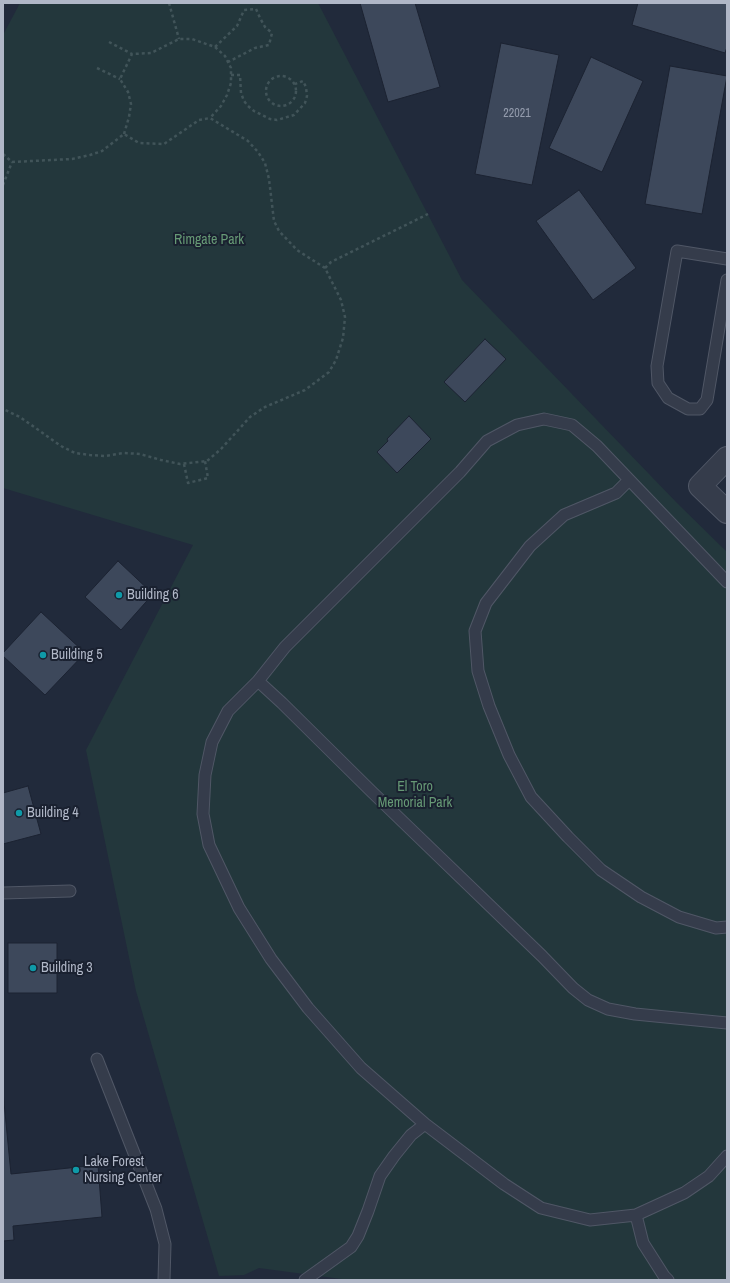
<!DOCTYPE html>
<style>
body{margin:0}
#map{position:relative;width:730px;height:1283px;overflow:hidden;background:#212a3b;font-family:"Archivo Narrow",sans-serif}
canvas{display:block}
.frame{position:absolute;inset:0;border:4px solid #b0b7c7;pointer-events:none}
</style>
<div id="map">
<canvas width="730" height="1283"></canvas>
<div class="frame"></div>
</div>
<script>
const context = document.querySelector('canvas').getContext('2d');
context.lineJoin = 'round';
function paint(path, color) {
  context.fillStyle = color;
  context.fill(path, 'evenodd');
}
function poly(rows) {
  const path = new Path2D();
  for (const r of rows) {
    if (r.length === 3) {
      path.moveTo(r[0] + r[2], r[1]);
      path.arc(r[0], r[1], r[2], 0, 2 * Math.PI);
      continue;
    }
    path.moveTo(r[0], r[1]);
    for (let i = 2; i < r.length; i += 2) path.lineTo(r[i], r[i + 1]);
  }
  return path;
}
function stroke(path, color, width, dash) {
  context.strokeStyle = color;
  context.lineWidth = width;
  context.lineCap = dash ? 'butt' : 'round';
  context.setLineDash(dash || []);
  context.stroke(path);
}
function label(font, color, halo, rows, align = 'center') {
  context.font = font + ' "Archivo Narrow",sans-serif';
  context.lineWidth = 4;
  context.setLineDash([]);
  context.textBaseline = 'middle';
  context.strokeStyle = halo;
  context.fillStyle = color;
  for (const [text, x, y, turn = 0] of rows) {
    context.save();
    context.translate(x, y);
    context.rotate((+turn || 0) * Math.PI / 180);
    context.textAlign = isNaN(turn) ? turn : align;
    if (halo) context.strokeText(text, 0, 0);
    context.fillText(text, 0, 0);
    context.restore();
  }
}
paint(poly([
 [20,3,318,3,462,280,677,503,727,552,727,1280,349,1280,259,1268,244,1275,219,1276,136,991,86,750,193,545,3,488,3,35]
]), '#23373c');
const building = poly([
 [360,3,415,3,440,87,388,102,360,3],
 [638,3,727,3,727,47,725,53,632,25,638,3],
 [501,43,559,55,532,185,475,174,501,43],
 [591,57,643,81,602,172,549,148,591,57],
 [670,66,727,76,702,214,645,204,670,66],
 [579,190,636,268,593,300,536,221,579,190],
 [485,339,506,359,465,402,444,382,485,339],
 [409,416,431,439,397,473,377,452,388,441,387,439,409,416],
 [118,561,153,594,121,630,85,597,118,561],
 [41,612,85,653,45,695,3,656,3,653,41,612],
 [28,786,41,834,3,844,3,793,28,786],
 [8,943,57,943,57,993,8,993,8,943],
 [3,1092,11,1174,98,1165,102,1217,13,1226,14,1240,3,1241,3,1092]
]);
paint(building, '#3d485b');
stroke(building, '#1c2332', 1);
const service = poly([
 [727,259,677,251,657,366,658,383,668,398,688,409,700,409,707,400,727,280],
 [629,480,616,493,564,515,530,546,486,603,475,631,478,671,489,706,509,755,531,797,568,837,601,870,641,897,679,917,716,928,727,927],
 [727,582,597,446,572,425,544,419,517,425,487,441,460,472,285,647,258,681,228,711,212,742,205,775,203,814,209,845,239,908,271,959,308,1008,361,1068,425,1124,504,1184,541,1208,590,1220,636,1215,684,1193,709,1176,727,1156],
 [258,681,282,703,371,791,542,956,573,988,588,1000,608,1009,635,1014,727,1023],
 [3,893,70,891],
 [97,1059,156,1209,165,1244,164,1280],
 [636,1215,643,1243,664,1276,668,1280],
 [305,1280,351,1247,358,1236,368,1211,380,1176,394,1156,411,1135,425,1124]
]);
const minor = poly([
 [727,458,700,486,727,512]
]);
stroke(service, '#505766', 13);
stroke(minor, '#505766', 24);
stroke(poly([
 [169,3,179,39],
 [109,42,132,54],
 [215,47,237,26,244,10,256,9,260,18,265,27,272,33,269,45,255,48,228,62],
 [97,68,120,79],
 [231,75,240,75,241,93,244,101,248,106,254,111,270,119,277,120,294,115,305,103,307,96,306,87,303,81,295,84],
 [281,91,15],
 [124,134,129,117,131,104,128,92,120,79,132,54,151,53,179,39,192,39,215,47,225,56,231,68,231,83,227,95,221,106,210,118],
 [3,154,12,162,72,159,90,155,102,151,124,134,139,143,164,144,199,120,210,118,248,141,258,152,265,163,269,179,274,221,279,231,297,250,325,268,341,300,345,317,343,338,336,360,329,372,305,390,265,407,250,417,221,449,207,461,180,464,161,460,140,454,124,453,105,456,90,455,75,453,61,446,20,417,3,409],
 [3,185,12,162],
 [325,268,331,262,428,214],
 [184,464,188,483,208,478,205,461]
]), '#415459', 2.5, [3, 3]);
stroke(service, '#353c4b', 11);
stroke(minor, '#353c4b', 22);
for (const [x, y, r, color] of [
 [119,595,4,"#0f9aa8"],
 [43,655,4,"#0f9aa8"],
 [19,813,4,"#0f9aa8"],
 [33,968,4,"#0f9aa8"],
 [76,1170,4,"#0f9aa8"]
]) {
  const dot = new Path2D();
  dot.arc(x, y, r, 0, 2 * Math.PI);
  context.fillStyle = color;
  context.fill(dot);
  stroke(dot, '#1a2130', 1.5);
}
label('12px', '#939bac', null, [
 ["22021",517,114]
]);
label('14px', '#669975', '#1a2130', [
 ["Rimgate Park",209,240],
 ["El Toro",415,787],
 ["Memorial Park",415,803]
]);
label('14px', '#b0b7c7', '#1a2130', [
 ["Building 6",127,595],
 ["Building 5",51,655],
 ["Building 4",27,813],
 ["Building 3",41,968],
 ["Lake Forest",84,1162],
 ["Nursing Center",84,1178]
], 'left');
</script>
